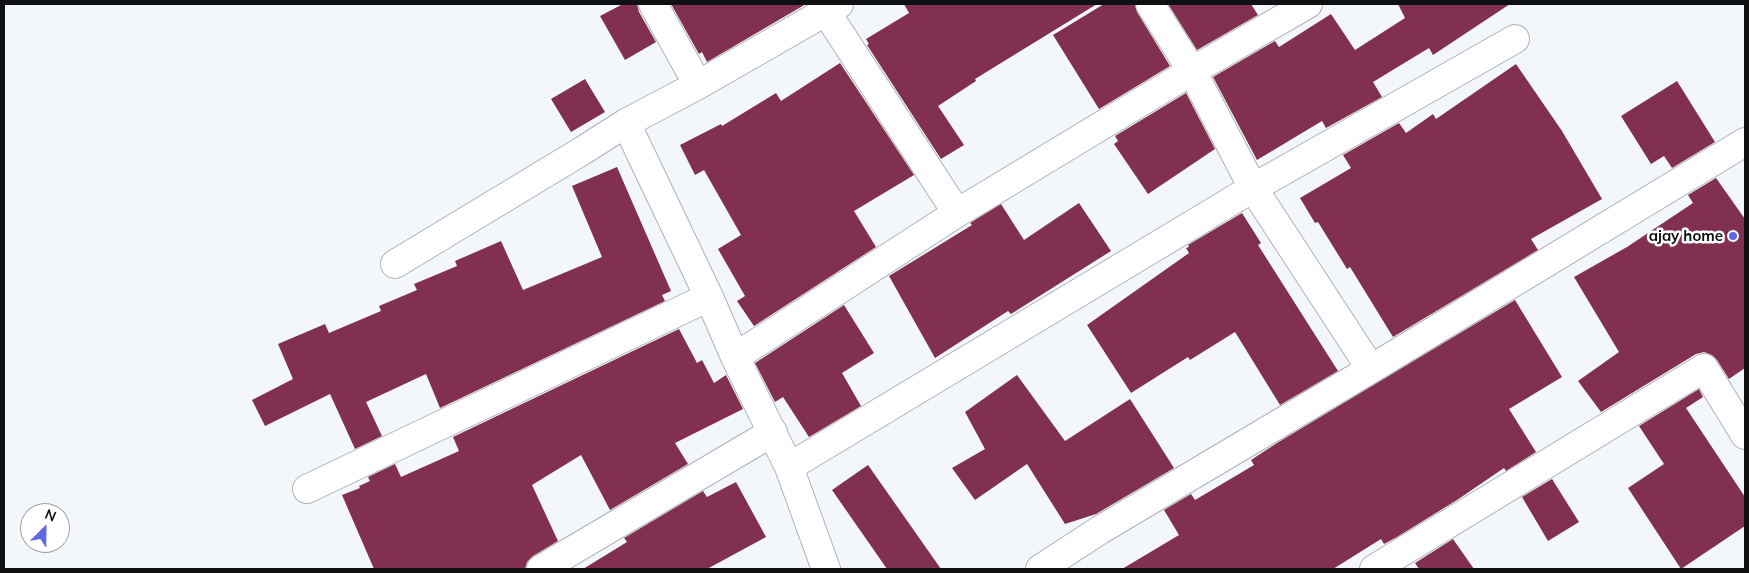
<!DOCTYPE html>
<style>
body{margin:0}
#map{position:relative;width:1749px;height:573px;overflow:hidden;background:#f3f7fc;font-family:Mulish,sans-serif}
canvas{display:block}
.frame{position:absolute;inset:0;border:5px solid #0f1012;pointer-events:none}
.north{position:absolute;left:20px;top:503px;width:50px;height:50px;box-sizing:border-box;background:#fff;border:1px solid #9f9fa0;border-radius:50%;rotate:23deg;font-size:14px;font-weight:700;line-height:20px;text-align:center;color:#0f1012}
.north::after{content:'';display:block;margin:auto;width:18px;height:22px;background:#5e68e0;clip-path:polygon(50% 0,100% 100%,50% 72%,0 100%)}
</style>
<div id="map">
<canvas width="1749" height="573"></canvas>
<div class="frame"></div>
<div class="north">N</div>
</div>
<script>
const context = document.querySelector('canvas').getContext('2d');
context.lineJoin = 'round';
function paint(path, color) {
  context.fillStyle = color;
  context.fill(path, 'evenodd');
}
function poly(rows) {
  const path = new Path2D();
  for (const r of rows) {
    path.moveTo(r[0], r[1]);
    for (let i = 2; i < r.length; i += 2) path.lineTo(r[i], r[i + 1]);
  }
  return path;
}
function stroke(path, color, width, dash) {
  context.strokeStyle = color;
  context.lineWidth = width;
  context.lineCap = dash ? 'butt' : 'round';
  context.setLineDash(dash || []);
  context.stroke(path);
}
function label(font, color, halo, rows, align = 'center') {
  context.font = font + ' Mulish,sans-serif';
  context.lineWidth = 5;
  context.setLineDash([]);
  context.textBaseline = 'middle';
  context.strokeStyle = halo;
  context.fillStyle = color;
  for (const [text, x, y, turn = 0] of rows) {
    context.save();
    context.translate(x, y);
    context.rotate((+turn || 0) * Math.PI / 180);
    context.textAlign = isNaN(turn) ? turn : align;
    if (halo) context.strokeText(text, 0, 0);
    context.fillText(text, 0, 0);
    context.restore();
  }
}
paint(poly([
 [623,4,637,4,639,12,656,42,625,60,600,16],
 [671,4,806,4,707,62,702,52,699,54],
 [904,4,1097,4,975,79,976,81,938,106,964,145,941,159,867,45,869,44,866,39,909,13],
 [1104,4,1135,4,1137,12,1170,66,1099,109,1053,35],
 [1168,4,1251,4,1258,15,1197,50],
 [1398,4,1510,4,1433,55,1429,48,1373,82,1382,97,1326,128,1322,121,1257,160,1213,77,1275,41,1279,47,1331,14,1355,50,1405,18],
 [840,63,914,175,854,211,876,247,754,326,737,301,745,296,718,249,741,235,704,170,695,175,680,145,721,124,722,126,776,93,781,101],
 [1516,64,1562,131,1602,199,1531,239,1538,250,1393,337,1350,267,1347,269,1318,222,1315,223,1300,198,1351,168,1343,155,1399,123,1406,133,1433,114,1436,119],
 [585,79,605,112,571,132,551,99],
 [1677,81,1715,142,1672,168,1664,156,1651,164,1621,116],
 [1186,93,1215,149,1148,194,1114,144,1118,141,1115,136],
 [617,167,671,291,662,295,665,301,440,408,426,374,366,402,382,436,355,449,330,394,265,426,252,400,293,379,278,344,325,324,329,333,381,311,379,306,417,290,414,284,457,266,455,261,501,241,523,290,602,257,572,186],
 [1716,178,1745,219,1745,368,1729,379,1717,360,1712,355,1704,352,1696,354,1601,412,1578,381,1619,352,1574,277,1627,247,1693,203,1688,195],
 [1079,203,1111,251,1011,314,1008,311,935,358,889,276,972,225,970,223,1001,204,1024,240],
 [1242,213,1261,243,1258,245,1338,371,1280,405,1235,332,1190,360,1188,357,1131,393,1087,325,1189,253,1186,248,1189,247,1188,245],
 [1515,300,1562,377,1509,409,1536,452,1506,471,1504,468,1457,500,1397,537,1384,544,1381,539,1333,569,1122,569,1179,535,1164,510,1191,494,1195,500,1254,465,1251,460,1277,443],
 [844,305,874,353,842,373,861,406,809,437,783,397,775,402,755,363],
 [679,329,697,363,702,360,714,383,726,375,743,409,675,443,688,464,610,510,581,455,532,485,558,541,533,556,527,562,525,569,374,569,342,495,360,488,359,486,370,481,368,477,395,464,401,477,459,451,453,437],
 [1017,375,1065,441,1130,399,1174,468,1096,514,1065,524,1027,464,975,500,952,468,985,449,965,412],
 [1699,389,1703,397,1686,408,1745,497,1745,526,1681,569,1628,488,1664,464,1639,426],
 [868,465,941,569,887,569,832,490],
 [1552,479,1579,522,1548,541,1522,497],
 [736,482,766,537,707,569,583,569,627,542,624,538,703,491,707,497],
 [1453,539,1474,569,1419,569,1415,563]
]), '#813050');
const minor = poly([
 [653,4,698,85],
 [821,4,957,213,1192,71,1308,4],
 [1150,4,1192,71,1253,188,1371,369],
 [626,123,709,297,735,357,789,467,1253,188,1515,39],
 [395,264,582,151,626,123,698,85,839,4],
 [735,357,957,213],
 [789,467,826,569],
 [307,489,709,297],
 [541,569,773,432],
 [1040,569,1100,530,1371,369,1745,142],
 [1374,569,1704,368,1745,435]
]);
stroke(minor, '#aeb1b6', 30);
stroke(minor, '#fff', 28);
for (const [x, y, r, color] of [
 [1733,236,5,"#5e68e0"]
]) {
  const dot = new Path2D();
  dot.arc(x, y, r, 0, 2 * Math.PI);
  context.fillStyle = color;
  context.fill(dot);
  stroke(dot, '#fff', 2);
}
label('bold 15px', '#0f1012', '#fff', [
 ["ajay home",1723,236]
], 'right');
</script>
